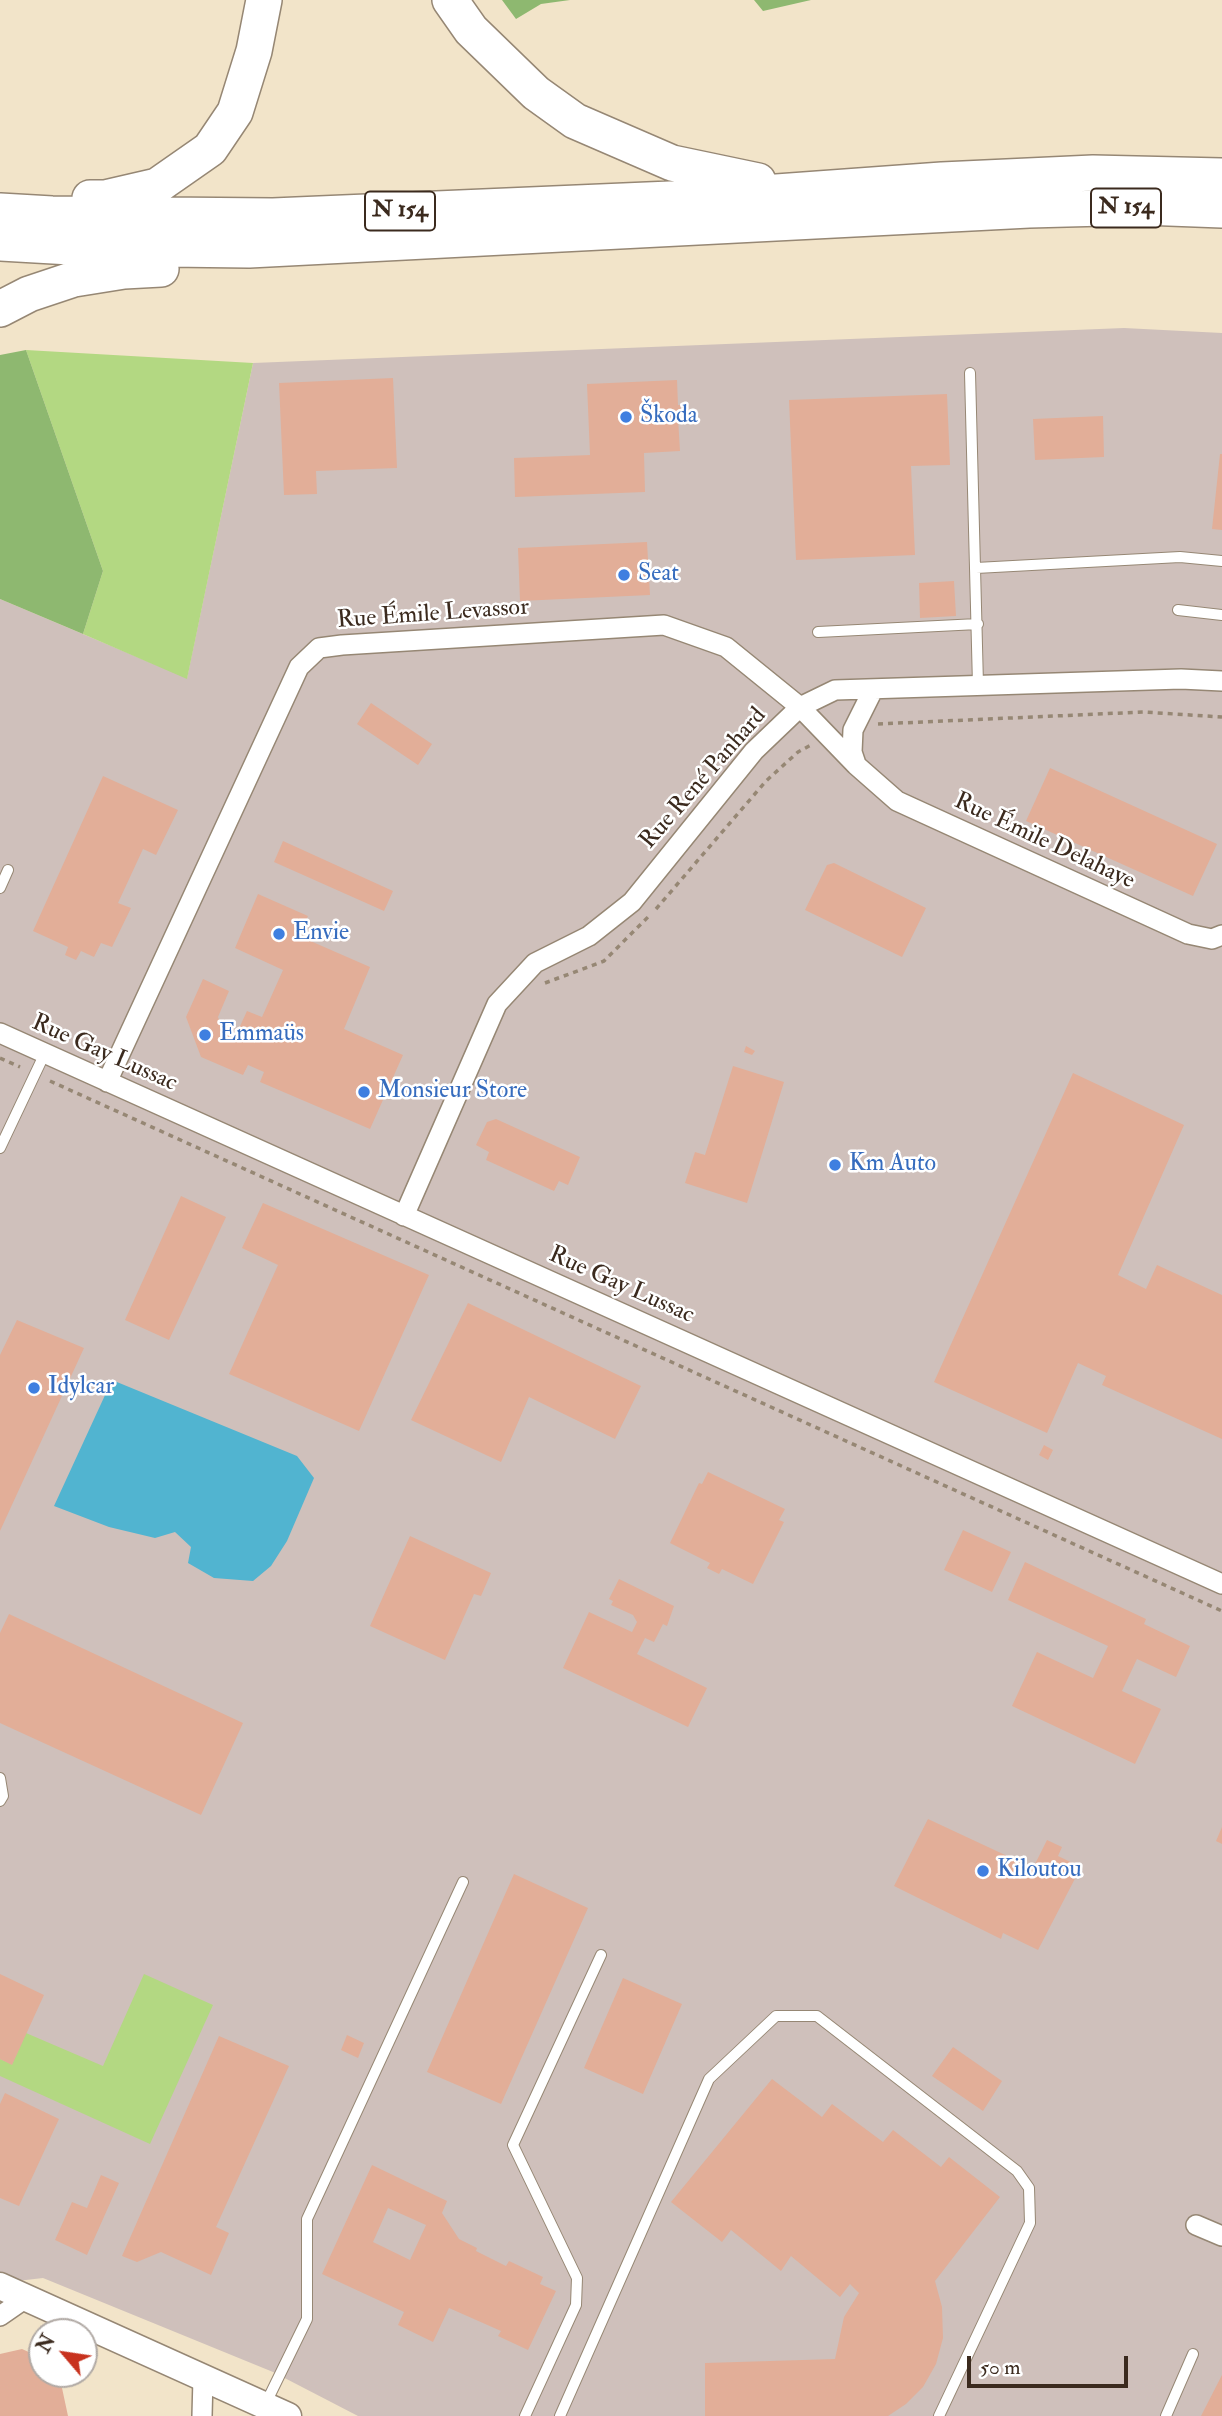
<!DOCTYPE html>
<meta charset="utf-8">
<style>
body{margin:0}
#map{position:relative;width:1222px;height:2416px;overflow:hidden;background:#f2e4c9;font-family:"IM FELL Double Pica",serif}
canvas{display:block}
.north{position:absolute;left:28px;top:2318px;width:70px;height:70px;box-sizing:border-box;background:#fff;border:2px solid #b1aaa5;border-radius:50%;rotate:299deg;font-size:19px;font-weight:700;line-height:28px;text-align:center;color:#3b2a1e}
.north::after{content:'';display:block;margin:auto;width:24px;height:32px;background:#c8321e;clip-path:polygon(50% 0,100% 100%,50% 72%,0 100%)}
.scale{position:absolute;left:967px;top:2356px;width:161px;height:32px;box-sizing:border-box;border:4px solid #3b2a1e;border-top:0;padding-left:9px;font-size:21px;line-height:24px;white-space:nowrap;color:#3b2a1e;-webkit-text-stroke:5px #fff;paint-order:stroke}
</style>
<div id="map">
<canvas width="1222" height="2416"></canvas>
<div class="north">N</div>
<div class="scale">50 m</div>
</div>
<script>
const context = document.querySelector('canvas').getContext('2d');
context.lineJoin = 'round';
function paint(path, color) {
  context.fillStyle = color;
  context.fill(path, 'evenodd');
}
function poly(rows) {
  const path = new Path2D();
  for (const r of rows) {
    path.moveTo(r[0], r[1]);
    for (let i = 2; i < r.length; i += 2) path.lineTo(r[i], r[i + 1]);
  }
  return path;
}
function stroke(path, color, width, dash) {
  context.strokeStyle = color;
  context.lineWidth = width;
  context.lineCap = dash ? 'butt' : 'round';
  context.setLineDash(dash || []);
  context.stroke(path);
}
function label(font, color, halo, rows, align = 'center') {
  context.font = font + ' "IM FELL Double Pica",serif';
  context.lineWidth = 5;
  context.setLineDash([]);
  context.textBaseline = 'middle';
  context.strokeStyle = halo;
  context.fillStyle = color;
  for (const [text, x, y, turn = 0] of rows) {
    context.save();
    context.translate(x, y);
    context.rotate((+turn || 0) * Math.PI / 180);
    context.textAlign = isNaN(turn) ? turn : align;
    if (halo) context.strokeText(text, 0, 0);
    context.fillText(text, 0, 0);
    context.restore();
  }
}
paint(poly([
 [1124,328,1222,333,1222,2416,358,2416,273,2372,43,2278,0,2283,0,599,187,678,253,363]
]), '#cfc0bb');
paint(poly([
 [26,350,253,363,187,679,83,634,103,571],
 [144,1974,213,2005,150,2144,0,2076,0,2059,12,2064,26,2033,103,2066]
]), '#b3d882');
paint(poly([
 [502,0,570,0,541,4,516,19],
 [754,0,811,0,763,11],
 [26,350,103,571,83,634,0,599,0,355]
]), '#8eb870');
paint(poly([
 [112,1380,297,1456,314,1478,287,1541,271,1566,253,1581,214,1578,188,1563,191,1547,175,1532,155,1538,109,1527,54,1506]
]), '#51b4d0');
paint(poly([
 [393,378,397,468,316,471,317,494,284,495,279,383],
 [677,380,678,405,680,405,682,418,678,418,680,451,644,453,645,492,515,497,514,458,590,455,587,384],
 [947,394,950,465,911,466,915,555,796,560,789,400],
 [1103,416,1104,457,1035,460,1033,419],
 [1220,454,1222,454,1222,530,1212,529],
 [647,542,650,595,520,601,518,548],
 [954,581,956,616,920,618,919,583],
 [371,703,432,744,418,765,357,724],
 [1050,768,1217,844,1193,896,1026,821],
 [103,776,178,810,156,855,143,849,118,903,131,908,112,947,101,943,94,957,81,951,76,960,65,955,68,947,33,931],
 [283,841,393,891,384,911,274,862],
 [834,863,926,908,902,957,805,910,827,865],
 [258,894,308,916,299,936,370,967,344,1029,403,1055,370,1129,260,1082,264,1072,248,1065,243,1075,201,1057,186,1017,203,979,229,991,218,1017,223,1031,235,1037,247,1011,262,1017,283,970,235,948],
 [746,1046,755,1051,752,1055,744,1052],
 [733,1066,784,1082,747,1203,685,1183,695,1152,705,1155],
 [1073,1073,1184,1125,1118,1275,1146,1289,1157,1265,1222,1295,1222,1439,1102,1385,1106,1376,1078,1363,1047,1433,934,1382],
 [496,1119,580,1157,568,1185,559,1181,554,1191,486,1160,489,1152,476,1145,487,1122],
 [181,1196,226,1217,169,1340,125,1320],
 [263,1203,429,1275,359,1431,229,1374,278,1265,242,1248],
 [468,1303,641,1386,615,1439,529,1397,501,1462,411,1420],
 [17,1320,84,1348,0,1531,0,1355],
 [1044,1445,1053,1450,1048,1460,1039,1455],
 [708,1472,785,1509,779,1520,784,1522,753,1584,722,1569,719,1574,707,1568,710,1563,670,1543,699,1483,702,1484],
 [963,1530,1011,1552,992,1592,944,1570],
 [410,1536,491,1573,481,1596,474,1594,445,1660,370,1626],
 [1025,1562,1146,1619,1144,1624,1190,1646,1176,1677,1137,1659,1122,1691,1161,1709,1135,1764,1012,1706,1037,1652,1093,1678,1108,1646,1008,1600],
 [619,1579,674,1606,667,1626,663,1624,654,1642,645,1638,637,1654,707,1688,688,1727,563,1668,589,1612,632,1632,637,1622,633,1615,611,1605,613,1601,609,1599],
 [9,1614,243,1723,201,1815,0,1723,0,1633],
 [928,1819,1033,1868,1047,1840,1062,1847,1058,1856,1081,1867,1038,1950,1003,1933,1001,1939,894,1886],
 [1222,1827,1222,1844,1216,1841],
 [514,1874,588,1908,501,2104,427,2072],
 [0,1974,44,1995,12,2065,0,2059],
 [623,1978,682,2004,643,2094,584,2068],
 [347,2035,364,2043,358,2058,341,2050],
 [219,2036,289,2066,216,2227,229,2233,211,2275,161,2252,137,2262,122,2256],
 [953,2047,1002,2081,983,2111,932,2076],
 [772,2079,822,2117,832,2104,883,2142,893,2130,941,2167,949,2157,1000,2197,935,2281,942,2307,943,2338,936,2364,923,2387,906,2404,888,2416,705,2416,705,2363,835,2359,844,2317,859,2293,850,2284,840,2297,791,2256,781,2271,731,2230,722,2242,671,2202],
 [5,2093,59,2119,19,2206,0,2198,0,2104],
 [372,2165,447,2201,442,2213,459,2239,477,2248,476,2251,506,2266,509,2261,543,2277,540,2284,556,2291,528,2350,498,2336,501,2331,449,2308,433,2342,398,2325,404,2312,322,2274],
 [388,2208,426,2225,410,2260,373,2242],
 [101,2175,119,2183,87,2255,55,2240,72,2202,87,2208],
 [22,2349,42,2358,42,2374,59,2374,68,2416,0,2416,0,2354],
 [1222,2375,1222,2416,1201,2416]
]), '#e2ae98');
const lane = poly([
 [970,373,978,685],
 [976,568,1180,557,1222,561],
 [1178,610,1222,615],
 [818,632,978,624],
 [0,888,8,870],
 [0,1148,45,1053],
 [0,1778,3,1796,0,1801],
 [265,2405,307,2319,307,2219,463,1882],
 [525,2416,576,2305,577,2278,513,2145,601,1955],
 [560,2416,709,2079,776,2016,817,2016,1017,2171,1029,2188,1030,2223,939,2416],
 [1166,2416,1193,2354]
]);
const street = poly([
 [856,764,852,752,853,730,873,690],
 [0,1033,1222,1584],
 [107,1082,299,667,319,648,342,645,664,625,726,647,800,707,856,765,897,801,1188,934,1212,939,1222,935],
 [404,1216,497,1004,535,963,589,936,632,902,754,751,800,707,835,690,1181,679,1222,681],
 [1196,2225,1222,2236],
 [0,2316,26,2298],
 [202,2416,203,2378]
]);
const secondary = poly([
 [0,2286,288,2416]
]);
const highway = poly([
 [450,0,471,30,536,93,575,121,672,163,758,181],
 [90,198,105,198,157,186,210,149,235,112,254,51,264,0],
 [0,211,52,214,273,216,694,198,942,180,1093,173,1222,176],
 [0,243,88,248,249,250,1029,210,1143,207,1222,210],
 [0,309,29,294,74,279,124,271,161,269]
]);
stroke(lane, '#968774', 12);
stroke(street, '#968774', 22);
stroke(secondary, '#968774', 29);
stroke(highway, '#968774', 38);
stroke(poly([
 [878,724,1143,712,1222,717],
 [656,909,766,781,798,752,811,745],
 [545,983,604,961,648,917],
 [0,1058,20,1067],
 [50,1081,1222,1611]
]), '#968774', 3.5, [5, 5]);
stroke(lane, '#fff', 10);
stroke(street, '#fff', 19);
stroke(secondary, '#fff', 26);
stroke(highway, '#fff', 35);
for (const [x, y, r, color] of [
 [626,417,7,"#3f7fe0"],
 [624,575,7,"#3f7fe0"],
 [279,934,7,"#3f7fe0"],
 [205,1035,7,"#3f7fe0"],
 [364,1092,7,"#3f7fe0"],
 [835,1165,7,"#3f7fe0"],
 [34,1388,7,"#3f7fe0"],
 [983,1871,7,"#3f7fe0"]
]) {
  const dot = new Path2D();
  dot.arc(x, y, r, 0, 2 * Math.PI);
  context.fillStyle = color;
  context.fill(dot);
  stroke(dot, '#fff', 2.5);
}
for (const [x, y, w] of [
 [1126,208,70],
 [400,211,70]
]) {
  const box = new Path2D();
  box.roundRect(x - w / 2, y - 19.5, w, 39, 5);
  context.fillStyle = '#fff';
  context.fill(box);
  stroke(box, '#3b2a1e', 2);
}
label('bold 23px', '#3b2a1e', null, [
 ["N 154",1126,208],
 ["N 154",400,211]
]);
label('24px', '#366cbe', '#fff', [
 ["Škoda",640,417],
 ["Seat",638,575],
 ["Envie",293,934],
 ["Emmaüs",219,1035],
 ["Monsieur Store",378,1092],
 ["Km Auto",849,1165],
 ["Idylcar",48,1388],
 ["Kiloutou",997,1871]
], 'left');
label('24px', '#3b2a1e', '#fff', [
 ["Rue Émile Levassor",433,615,-4],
 ["Rue René Panhard",704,779,-49],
 ["Rue Émile Delahaye",1044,842,25],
 ["Rue Gay Lussac",104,1054,24],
 ["Rue Gay Lussac",621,1286,24]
]);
</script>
